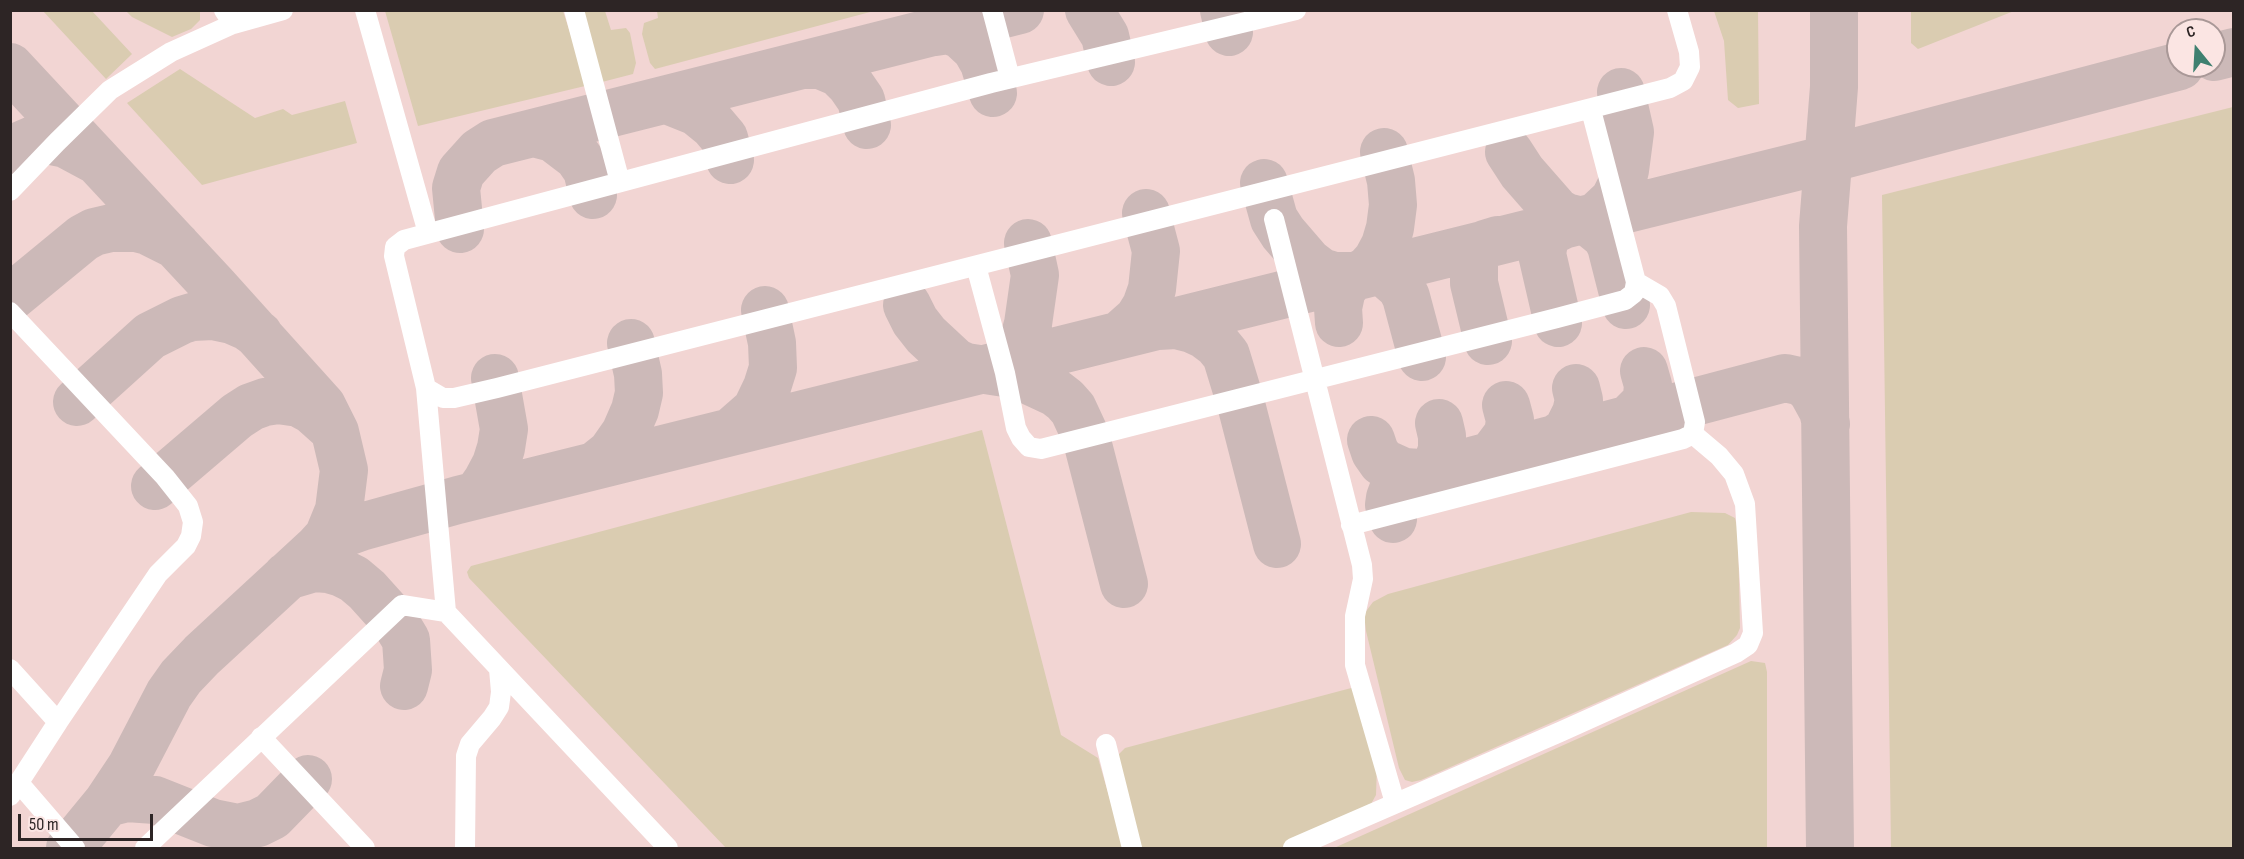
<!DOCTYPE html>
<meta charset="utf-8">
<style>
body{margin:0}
#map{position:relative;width:2244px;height:859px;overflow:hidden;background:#fbe5e3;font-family:"Sofia Sans Condensed",sans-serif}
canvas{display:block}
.frame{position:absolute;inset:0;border:12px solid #2d2525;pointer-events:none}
.north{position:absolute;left:2166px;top:18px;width:60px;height:60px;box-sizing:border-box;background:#fbe5e3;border:2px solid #a99897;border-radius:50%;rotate:342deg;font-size:16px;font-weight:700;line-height:24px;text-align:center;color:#2d2525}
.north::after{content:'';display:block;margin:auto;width:21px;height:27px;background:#3f8070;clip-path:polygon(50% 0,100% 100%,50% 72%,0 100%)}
.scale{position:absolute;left:18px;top:814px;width:135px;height:27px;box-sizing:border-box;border:3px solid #2d2525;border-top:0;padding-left:8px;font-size:18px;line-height:21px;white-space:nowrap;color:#2d2525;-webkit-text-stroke:4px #fbe5e3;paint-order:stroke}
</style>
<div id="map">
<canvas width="2244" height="859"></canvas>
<div class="frame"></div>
<div class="north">С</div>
<div class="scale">50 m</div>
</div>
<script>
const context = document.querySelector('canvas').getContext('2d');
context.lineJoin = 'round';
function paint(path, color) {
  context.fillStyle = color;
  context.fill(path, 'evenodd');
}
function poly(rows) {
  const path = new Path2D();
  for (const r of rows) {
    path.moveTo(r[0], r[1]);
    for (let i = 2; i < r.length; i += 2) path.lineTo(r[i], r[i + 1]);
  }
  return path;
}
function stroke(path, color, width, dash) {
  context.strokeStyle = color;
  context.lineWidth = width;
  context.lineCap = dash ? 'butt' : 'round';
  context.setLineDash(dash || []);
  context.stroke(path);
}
paint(poly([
 [10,11,2233,11,2233,848,11,848],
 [2178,30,2214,30,2214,66,2178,66]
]), '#f2d5d3');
paint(poly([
 [43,11,92,11,132,54,106,79],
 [126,11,200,11,200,20,191,29,172,37,132,17],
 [385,11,563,11,583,72,585,86,418,126],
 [582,11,605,11,611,30,626,28,630,33,636,63,633,74,602,82],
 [657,11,657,10,874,11,655,69,650,63,642,34,644,23,658,18],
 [1714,11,1758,11,1759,104,1738,108,1728,100,1724,41],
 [1911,11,1911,10,2014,11,1918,49,1911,43],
 [180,69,255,118,283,109,292,115,345,101,357,143,202,185,127,103],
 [2233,107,2233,848,1891,848,1882,195],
 [982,430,1061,735,1098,758,1124,848,726,848,469,578,467,572,471,566],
 [1691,512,1725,513,1735,518,1738,531,1740,628,1737,635,1728,645,1421,780,1412,782,1405,780,1399,768,1366,631,1364,614,1373,602,1388,594],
 [1751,661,1765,663,1767,672,1767,848,1334,848],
 [1355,687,1377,765,1376,795,1371,804,1362,811,1282,848,1141,848,1119,762,1119,754,1125,748]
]), '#daccb1');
stroke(poly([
 [1089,10,1105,36,1111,62],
 [1224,10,1229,32],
 [935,32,949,30,961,35,976,49,984,63,993,93],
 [2214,57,2234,52],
 [804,65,820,65,839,73,850,84,861,100,867,125],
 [10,67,214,286,322,406,335,432,344,470,339,510,328,537,318,548],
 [667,100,697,112,713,125,724,138,730,160],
 [534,133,553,138,578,157,587,170,593,195],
 [10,150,33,140,46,140,66,144,94,159],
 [1509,152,1522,172,1557,212,1566,217,1590,223,1606,236,1611,246,1626,305],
 [1264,183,1274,219,1283,233,1308,262,1321,272,1334,276,1355,276],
 [1598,215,1614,200,1621,186,1625,170,1630,132,1621,92],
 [460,229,456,188,461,172,479,152,493,143,1020,10],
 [1374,271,1386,274,1401,287,1406,297,1422,357],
 [10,298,83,238,94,232,111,228,136,228,148,231,176,245],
 [907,305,915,321,926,335,955,362,966,367,1005,373,1028,380,1056,393,1065,400,1073,409,1086,437,1124,584],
 [1339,323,1338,308,1342,289,1350,280,1368,270,1377,260,1385,245,1390,228,1393,205,1391,181,1384,152],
 [1558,323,1542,254,1544,242,1549,232,1567,223],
 [1158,326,1176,325,1192,329,1205,335,1217,344,1226,355,1241,404,1277,544],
 [1120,335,1138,319,1146,306,1152,289,1156,251,1146,213],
 [1488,341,1474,283,1474,262,1476,254,1485,244,1498,240],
 [1002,364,1016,352,1023,342,1028,324,1035,275,1028,243],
 [1644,371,1648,385,1647,396,1644,404,1630,418,1649,424],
 [77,402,150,336,182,320,192,317,213,316,232,320,248,327,259,335],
 [1439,423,1442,436,1442,450,1438,461,1430,471,1443,474,1450,480],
 [732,431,756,410,767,387,773,368,772,343,765,310],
 [1558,437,1567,431,1576,413,1579,400,1576,388],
 [1371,440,1375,452,1382,462,1404,472,1421,473],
 [1493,454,1508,434,1510,420,1506,405],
 [596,465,611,453,625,433,635,410,639,393,638,374,631,343],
 [155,486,237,416,251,407,265,402,278,400,299,403,312,410,331,427],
 [474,496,480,491,487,481,496,464,501,448,504,429,495,378],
 [1393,519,1389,505,1390,498,1393,490,1407,478,1785,378,1803,382,1812,391,1823,411,1826,424],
 [287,576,314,568,328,569,342,573,354,579,367,590,394,620,406,640,408,670,404,686],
 [107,803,127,798,155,800,213,823,238,828,258,823,272,816,308,779],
 [70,848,107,803,131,767,169,694,181,677,202,655,318,548,336,536,361,527,458,500,1828,159,2180,66],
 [1830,848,1823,226,1834,87,1834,10]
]), '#ccb9b8', 48);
stroke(poly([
 [365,10,428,233],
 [574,10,620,182],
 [992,10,1010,78],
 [1296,10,991,83,404,240,395,247,394,256,426,388,443,398,454,398,497,388,1670,88,1683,81,1690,67,1689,52,1677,10],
 [233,24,283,10],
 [10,191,57,142,110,90,171,52,233,24,224,10],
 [1274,219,1362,565,1363,579,1355,616,1355,665,1395,803],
 [976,266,1005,373,1016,428,1021,438,1029,447,1041,449,1557,318,1625,300,1634,293,1636,282,1591,110],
 [10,312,165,477,188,506,193,522,191,536,186,546,158,574,58,722],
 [1351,525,1683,439,1693,434,1695,422,1666,306,1660,296,1636,282],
 [446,612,668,848],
 [10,669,58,722,10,796],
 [261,737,365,848],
 [1106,744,1132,848],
 [19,783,75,848],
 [145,848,402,605,446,612,426,388],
 [465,848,466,756,470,744,492,718,499,707,501,692,499,669],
 [1293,848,1560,732,1736,653,1748,645,1753,633,1745,504,1734,474,1719,456,1693,434]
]), '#fff', 20);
</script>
